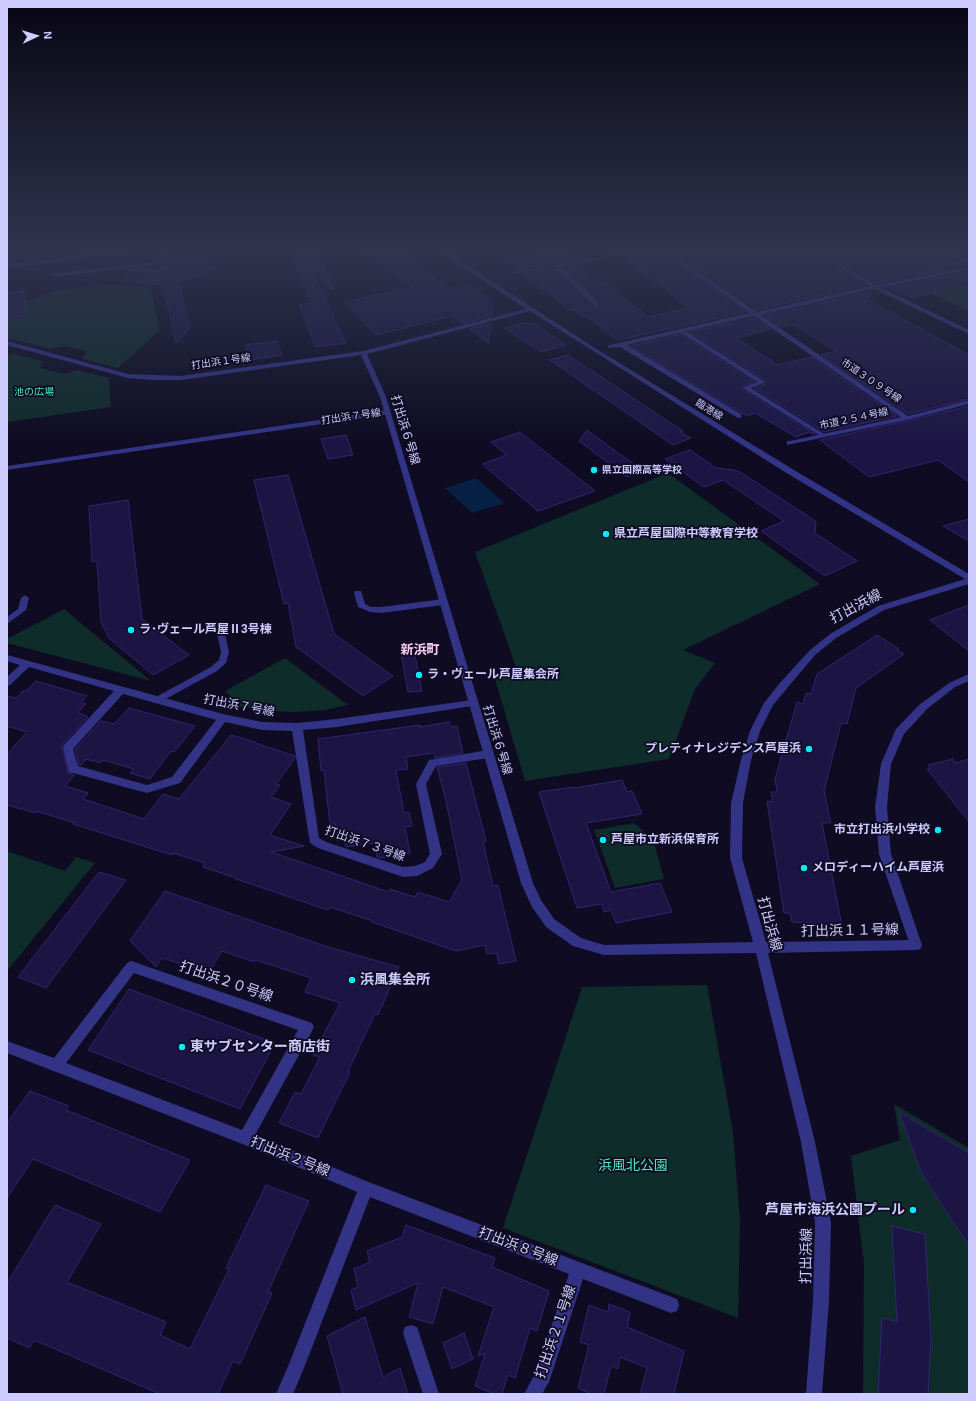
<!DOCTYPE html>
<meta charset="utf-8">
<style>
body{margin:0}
#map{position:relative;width:976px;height:1401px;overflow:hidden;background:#0e0b22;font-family:Helvetica,sans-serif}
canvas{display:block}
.frame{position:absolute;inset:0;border:8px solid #cfccff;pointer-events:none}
.north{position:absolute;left:16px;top:16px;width:40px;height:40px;-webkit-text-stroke:3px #0e0b22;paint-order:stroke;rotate:86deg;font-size:11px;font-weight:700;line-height:16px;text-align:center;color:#cfccff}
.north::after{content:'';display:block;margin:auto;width:14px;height:18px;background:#cfccff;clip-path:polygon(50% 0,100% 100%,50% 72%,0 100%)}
</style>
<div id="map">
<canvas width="976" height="1401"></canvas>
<div class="frame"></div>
<div class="north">N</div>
</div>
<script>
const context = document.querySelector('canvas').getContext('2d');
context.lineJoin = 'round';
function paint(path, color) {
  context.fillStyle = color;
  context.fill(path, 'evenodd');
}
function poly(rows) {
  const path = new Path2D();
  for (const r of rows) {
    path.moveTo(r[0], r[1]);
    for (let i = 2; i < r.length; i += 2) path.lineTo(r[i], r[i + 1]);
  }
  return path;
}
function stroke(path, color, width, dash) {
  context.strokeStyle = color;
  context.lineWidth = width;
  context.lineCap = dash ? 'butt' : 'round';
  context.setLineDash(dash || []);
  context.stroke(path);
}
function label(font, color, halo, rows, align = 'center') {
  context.font = font + ' Helvetica,"Noto Sans JP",sans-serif';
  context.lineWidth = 3.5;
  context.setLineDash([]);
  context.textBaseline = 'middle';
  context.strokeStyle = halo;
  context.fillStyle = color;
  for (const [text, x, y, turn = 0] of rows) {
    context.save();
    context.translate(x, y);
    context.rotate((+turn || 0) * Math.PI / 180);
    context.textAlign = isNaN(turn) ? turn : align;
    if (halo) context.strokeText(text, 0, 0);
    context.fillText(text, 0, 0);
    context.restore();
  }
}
paint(poly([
 [111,284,151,289,160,330,118,368,82,359,87,351,65,346,50,349,7,338,7,303,36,299,54,291],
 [969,284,969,311,931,293],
 [13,354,43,361,40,368,64,374,78,370,109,378,111,407,7,422,7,357],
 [668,473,820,584,683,650,715,663,695,689,669,759,525,781,495,679,519,675,475,552],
 [64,609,151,681,7,643,7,639],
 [285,658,348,705,325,710,297,712,271,711,240,707,225,691],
 [634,823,653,839,664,879,615,888,594,830],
 [7,851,65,871,76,857,95,863,7,971],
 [707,985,733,1132,740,1221,738,1318,503,1228,582,987],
 [894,1104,969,1148,969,1394,863,1394,864,1264,851,1156,900,1140]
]), '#0e2c29');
paint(poly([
 [476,478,504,503,472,513,445,488]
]), '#072145');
const building = poly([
 [295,252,316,252,334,288,332,290,311,269,346,343,316,347,299,305,312,303,292,257,297,255,295,252],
 [364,252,396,252,453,290,469,286,491,300,493,304,491,316,463,324,452,316,376,335,344,302,413,287,364,252],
 [559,252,563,252,572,260,518,270,506,261,559,252],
 [642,252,661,252,746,312,618,340,587,317,584,317,572,309,570,310,524,274,555,269,597,307,600,305,599,302,564,267,577,265,598,284,604,283,648,317,689,308,623,257,642,252],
 [672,252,813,252,866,285,757,310,672,252],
 [824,252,934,252,961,266,880,283,878,282,876,283,824,252],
 [192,257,218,268,179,282,190,328,176,343,163,285,122,281,143,274,160,274,170,267,170,264,192,257],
 [969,272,969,282,913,298,890,288,969,272],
 [24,291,25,315,7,317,7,293,24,291],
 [873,291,868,300,969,355,969,399,908,414,821,355,836,351,792,324,781,327,765,316,873,291],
 [754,318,771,329,736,338,778,365,811,357,897,416,824,432,754,388,765,384,765,380,690,332,754,318],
 [491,323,488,343,469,329,491,323],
 [524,323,535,324,566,345,541,352,505,328,524,323],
 [681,334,754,382,743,386,743,390,815,434,809,432,796,437,755,413,747,416,631,346,681,334],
 [276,341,282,355,250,360,245,345,276,341],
 [568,355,683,431,680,432,691,438,673,445,550,360,568,355],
 [969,406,969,482,938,460,869,477,820,440,907,421,969,406],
 [587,430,643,471,627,477,579,441,587,430],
 [520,432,595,491,538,511,482,464,507,455,491,442,520,432],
 [346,435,353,455,328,459,321,439,346,435],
 [690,450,716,468,734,470,740,472,811,518,816,522,815,533,857,561,825,576,761,531,784,521,723,480,704,487,665,459,690,450],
 [288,475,334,634,393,676,363,696,296,647,288,603,284,604,254,480,288,475],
 [128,500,142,619,189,655,153,675,109,638,101,622,97,561,92,562,89,506,128,500],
 [969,519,969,541,943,526,969,519],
 [969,605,969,651,930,620,969,605],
 [877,635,899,649,897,650,904,654,856,688,847,724,841,723,824,791,831,823,822,823,842,926,792,922,790,913,784,913,767,801,773,802,771,792,777,792,775,779,797,702,803,704,806,693,811,694,817,674,877,635],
 [413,645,422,691,408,692,400,648,413,645],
 [36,681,87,696,81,702,86,704,78,712,88,717,63,744,62,748,68,772,74,775,65,786,88,793,83,799,144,819,163,794,179,799,231,735,255,742,255,743,295,756,295,758,276,784,280,785,271,797,291,804,270,835,304,846,271,852,389,892,390,889,415,897,418,892,449,902,462,880,446,801,437,767,466,763,486,841,483,842,493,886,498,885,516,961,499,964,497,953,487,954,485,945,456,951,372,922,373,921,330,907,328,910,236,879,236,878,203,867,205,863,173,853,172,855,73,824,75,823,36,811,35,813,7,805,7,754,27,732,7,726,7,696,16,698,23,691,26,691,36,681],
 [129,708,195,726,174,752,171,751,150,779,130,773,134,769,103,760,100,763,86,759,81,765,79,765,75,749,101,721,114,724,129,708],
 [449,722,451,727,457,726,463,753,435,758,434,753,406,757,408,769,396,770,404,813,409,812,412,826,405,827,410,853,381,858,377,857,375,843,346,847,344,840,337,841,335,824,330,824,324,770,321,771,318,739,420,725,420,727,449,722],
 [953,759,955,763,969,759,969,822,927,769,931,769,928,765,953,759],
 [622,780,627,792,632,791,642,814,586,823,611,892,660,883,672,912,616,923,611,910,604,912,602,904,577,908,539,792,573,787,574,788,622,780],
 [99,872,126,880,46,988,18,977,99,872],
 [165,891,328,947,399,967,378,1015,375,1014,348,1071,350,1072,318,1138,279,1123,295,1092,301,1094,320,1057,313,1055,340,1003,305,992,311,978,256,960,254,962,222,951,209,972,162,958,156,967,130,941,165,891],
 [129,989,275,1043,240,1109,88,1050,129,989],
 [30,1091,69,1106,66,1110,190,1160,160,1212,33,1159,7,1198,7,1123,30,1091],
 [899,1112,969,1153,969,1244,954,1224,921,1172,899,1112],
 [266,1185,309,1201,268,1292,272,1293,240,1364,233,1361,218,1394,160,1394,34,1340,29,1348,7,1338,7,1283,55,1205,101,1224,67,1282,166,1322,160,1335,190,1349,229,1269,226,1268,266,1185],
 [406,1225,495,1258,492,1267,549,1291,537,1331,530,1328,515,1378,508,1375,502,1394,494,1394,475,1386,485,1353,478,1356,494,1307,443,1287,433,1324,409,1317,418,1283,356,1310,351,1290,358,1287,354,1269,370,1262,367,1251,402,1237,406,1225],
 [892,1226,925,1234,931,1339,928,1394,878,1394,882,1318,897,1322,892,1226],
 [609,1304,630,1312,627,1327,684,1351,674,1394,640,1394,647,1368,620,1357,618,1369,611,1366,604,1394,591,1394,578,1388,589,1345,580,1342,589,1305,608,1312,609,1304],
 [365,1317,383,1377,400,1368,408,1394,343,1394,327,1336,365,1317],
 [464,1333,473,1359,452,1369,443,1343,464,1333]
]);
paint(building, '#1c1544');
stroke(building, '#302572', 1);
paint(poly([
 [162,252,167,252,169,266,159,273,132,272,129,270,132,268,158,269,163,265,163,264,54,277,51,275,54,273,163,261,162,252],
 [680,330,684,330,764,381,764,383,751,388,826,435,826,437,822,437,744,389,744,387,757,382,680,332,680,330],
 [355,591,361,591,365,604,371,607,381,607,443,599,447,602,443,605,381,613,370,612,358,607,354,593,355,591],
 [25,595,29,598,26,610,7,624,7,617,18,609,21,598,25,595],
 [221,631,225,634,229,652,226,663,217,671,160,702,154,702,153,700,154,698,211,667,219,660,221,652,217,634,221,631]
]), '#323385');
paint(poly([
 [116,252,135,252,7,268,7,264,116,252],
 [627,252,641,252,561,266,598,303,598,305,596,306,555,267,516,274,513,272,627,252],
 [662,252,669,252,757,312,870,286,814,252,821,252,876,285,969,266,969,270,881,288,969,330,969,334,874,289,761,315,908,416,969,400,969,404,907,420,787,445,787,441,790,441,901,417,754,316,627,345,741,414,741,418,738,418,620,347,608,348,608,346,610,345,750,313,662,252],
 [941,252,949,252,969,260,969,264,941,252],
 [387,410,390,410,390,414,7,470,7,466,387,410],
 [7,655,223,714,262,722,297,723,337,719,472,700,476,701,477,703,472,706,337,727,303,730,319,838,326,842,403,867,415,866,425,862,430,854,416,784,429,760,488,750,492,751,493,754,492,757,488,758,436,766,426,784,442,854,433,868,417,876,403,877,318,848,310,843,292,731,262,730,225,722,180,783,147,793,73,773,69,772,68,769,63,748,64,745,114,691,29,667,10,685,7,686,7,677,20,665,7,661,7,655],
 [123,694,216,720,172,777,147,785,78,766,73,749,123,694],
 [969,674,969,681,955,687,927,709,904,734,891,764,887,807,891,854,922,945,920,949,916,950,912,949,910,945,879,854,875,807,881,764,896,729,919,705,949,683,969,674],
 [131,961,312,1023,314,1027,312,1031,255,1135,366,1181,677,1299,679,1305,677,1311,671,1313,583,1279,549,1382,542,1394,524,1394,536,1372,569,1274,370,1197,304,1368,293,1394,276,1394,289,1364,357,1192,245,1145,7,1053,7,1041,54,1058,127,963,131,961],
 [134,973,298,1030,242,1130,66,1063,134,973],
 [411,1325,417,1327,419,1333,439,1394,423,1394,403,1333,405,1327,411,1325]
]), '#323385');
paint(poly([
 [440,252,447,252,590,345,794,470,969,574,969,584,884,610,836,638,815,655,773,705,760,731,751,760,743,803,742,858,766,942,916,940,920,941,922,945,920,949,916,950,768,953,815,1142,831,1223,829,1300,822,1394,806,1394,813,1300,815,1223,801,1142,756,953,604,955,573,946,546,927,532,907,521,883,380,397,361,355,181,380,153,380,128,378,7,345,7,341,128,374,181,376,363,351,526,309,440,252],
 [530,311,788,474,965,579,878,606,830,634,809,651,779,684,764,703,750,731,741,760,731,803,730,858,753,942,604,945,581,938,554,919,541,900,533,883,386,397,367,354,530,311]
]), '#323385');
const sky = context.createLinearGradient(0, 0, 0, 448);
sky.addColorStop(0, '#080613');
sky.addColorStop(0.56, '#30344f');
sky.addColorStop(1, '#30344f00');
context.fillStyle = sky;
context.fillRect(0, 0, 976, 448);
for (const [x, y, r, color] of [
 [594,470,4,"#00edf7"],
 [606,534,4,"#00edf7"],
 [131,630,4,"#00edf7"],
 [419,675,4,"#00edf7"],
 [809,749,4,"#00edf7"],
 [938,830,4,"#00edf7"],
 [603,840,4,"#00edf7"],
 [804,868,4,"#00edf7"],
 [352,980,4,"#00edf7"],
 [182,1047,4,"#00edf7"],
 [913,1210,4,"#00edf7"]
]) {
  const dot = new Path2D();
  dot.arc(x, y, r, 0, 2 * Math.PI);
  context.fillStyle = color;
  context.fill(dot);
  stroke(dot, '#0e0b22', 1.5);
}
label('10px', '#cfccff', '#0e0b22', [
 ["打出浜１号線",221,362,-8],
 ["市道３０９号線",871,381,34],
 ["臨港線",709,410,32],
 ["打出浜７号線",351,417,-8],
 ["市道２５４号線",854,419,-12]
]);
label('10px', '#4deab9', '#0e0b22', [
 ["池の広場",34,392]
]);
label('bold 10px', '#cfccff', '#0e0b22', [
 ["県立国際高等学校",602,470]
], 'left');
label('12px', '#cfccff', '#0e0b22', [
 ["打出浜６号線",405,430,73],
 ["打出浜７号線",239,706,11],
 ["打出浜６号線",497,740,73],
 ["打出浜７３号線",365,844,19]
]);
label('bold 12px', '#cfccff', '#0e0b22', [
 ["県立芦屋国際中等教育学校",614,534],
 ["ラ･ヴェール芦屋Ⅱ3号棟",139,630],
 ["ラ・ヴェール芦屋集会所",427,675],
 ["プレティナレジデンス芦屋浜",801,749,"right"],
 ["市立打出浜小学校",930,830,"right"],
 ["芦屋市立新浜保育所",611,840],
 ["メロディーハイム芦屋浜",812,868]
], 'left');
label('bold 13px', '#ffcef0', '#0e0b22', [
 ["新浜町",420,650]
]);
label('14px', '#cfccff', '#0e0b22', [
 ["打出浜線",856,607,-28],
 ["打出浜線",769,924,75],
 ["打出浜１１号線",850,931,-1],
 ["打出浜２０号線",226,982,19],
 ["打出浜２号線",290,1157,22],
 ["打出浜８号線",518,1247,21],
 ["打出浜線",807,1256,-89],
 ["打出浜２１号線",556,1332,-71]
]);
label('bold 14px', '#cfccff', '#0e0b22', [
 ["浜風集会所",360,980],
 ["東サブセンター商店街",190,1047],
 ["芦屋市海浜公園プール",905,1210,"right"]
], 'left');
label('14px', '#4deab9', '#0e0b22', [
 ["浜風北公園",633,1166]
]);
</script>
